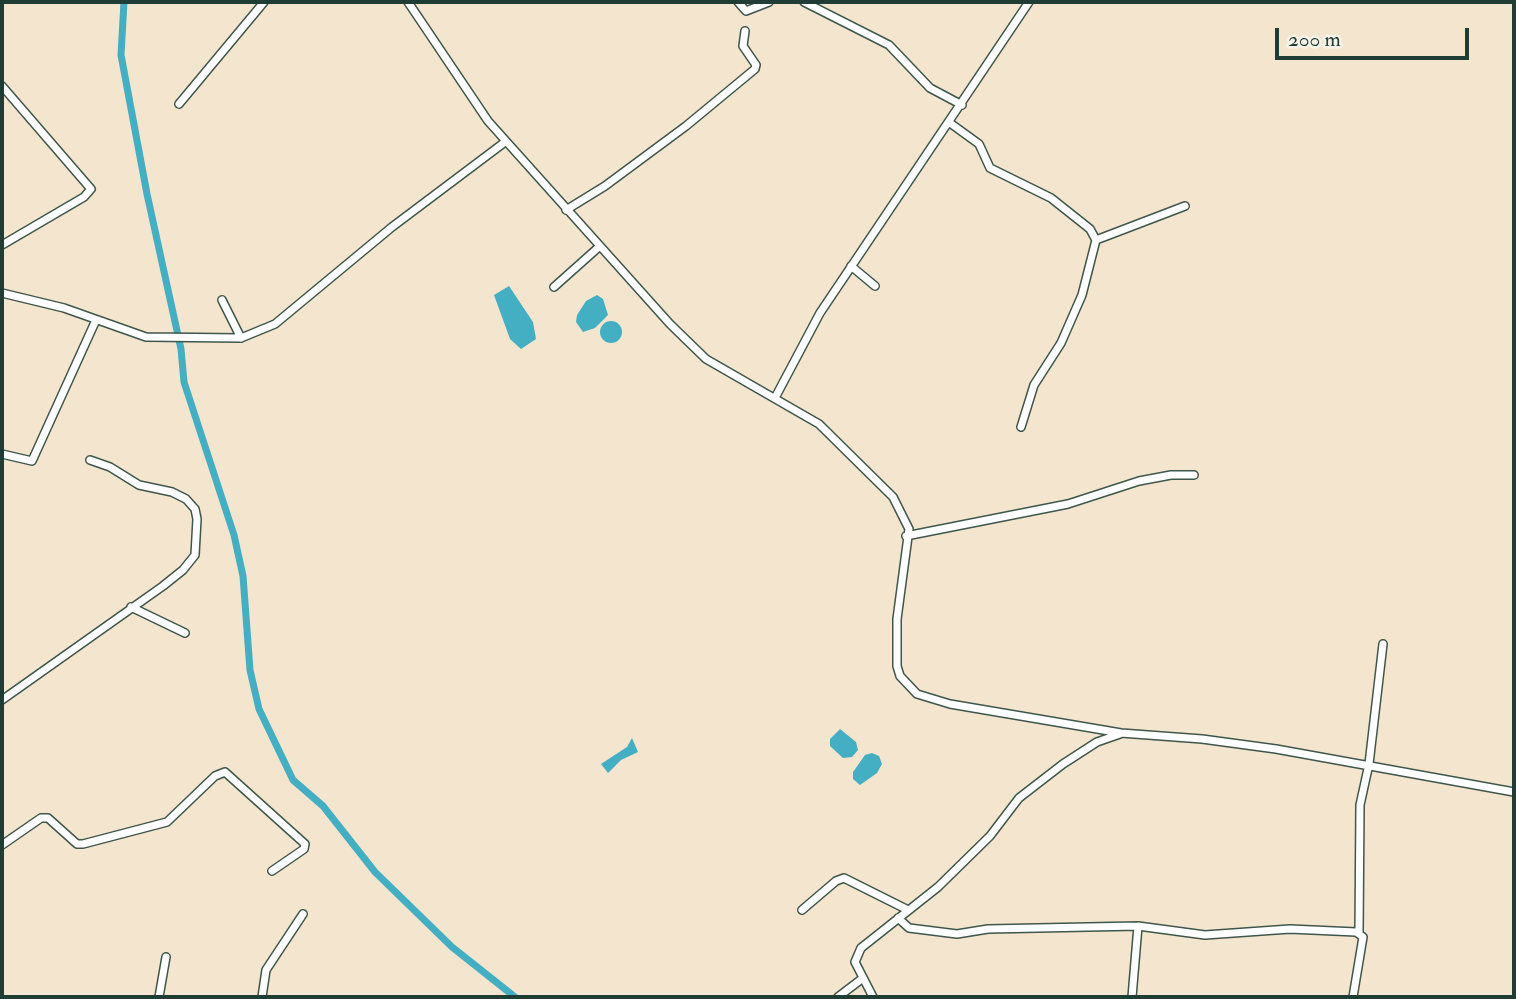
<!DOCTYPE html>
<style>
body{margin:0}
#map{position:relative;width:1516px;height:999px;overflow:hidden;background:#f4e5ce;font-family:"IM FELL Double Pica",serif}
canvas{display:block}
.frame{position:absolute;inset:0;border:4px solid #1f3d34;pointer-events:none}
.scale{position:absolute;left:1275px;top:28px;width:194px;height:32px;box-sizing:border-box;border:4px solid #1f3d34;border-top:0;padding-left:9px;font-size:21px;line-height:24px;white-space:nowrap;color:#1f3d34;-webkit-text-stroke:5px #f7f3e8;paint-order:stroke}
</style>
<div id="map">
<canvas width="1516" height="999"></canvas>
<div class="frame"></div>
<div class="scale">200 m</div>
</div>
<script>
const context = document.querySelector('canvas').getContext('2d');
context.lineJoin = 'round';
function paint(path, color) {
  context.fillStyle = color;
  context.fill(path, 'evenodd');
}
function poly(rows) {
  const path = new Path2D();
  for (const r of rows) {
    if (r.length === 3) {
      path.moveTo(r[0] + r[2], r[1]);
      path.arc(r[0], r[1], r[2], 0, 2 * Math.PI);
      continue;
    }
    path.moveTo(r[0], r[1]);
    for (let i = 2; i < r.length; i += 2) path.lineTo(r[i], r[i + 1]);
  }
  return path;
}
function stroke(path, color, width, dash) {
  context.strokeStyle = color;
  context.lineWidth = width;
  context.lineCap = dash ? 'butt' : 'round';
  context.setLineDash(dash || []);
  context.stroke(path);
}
paint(poly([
 [509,286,533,322,536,339,521,349,510,339,494,295],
 [597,295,603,299,608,315,595,328,583,332,576,322,577,315,586,301],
 [611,332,11],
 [840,729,856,742,858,750,852,757,843,758,830,746,830,739],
 [632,738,638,752,621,760,608,773,601,764,627,747],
 [872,753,879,756,882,764,877,773,860,785,853,779,853,772,865,755]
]), '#44aec2');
stroke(poly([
 [124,2,121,55,147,194,181,349,184,382,234,535,243,576,250,670,259,709,293,780,323,806,375,872,452,947,515,997]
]), '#44aec2', 7);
const minor = poly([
 [408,2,488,121,670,324,706,359,819,424,893,497,909,529,897,619,897,666,900,676,917,694,950,704,1121,733,1202,739,1276,749,1514,792],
 [738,2,746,11,769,2],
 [804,2,889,45,930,88,962,105],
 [2,86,91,189,84,197,2,245],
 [179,104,264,2],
 [950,123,979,144,990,168,1051,198,1090,229,1096,240,1082,295,1061,343,1034,385,1021,427],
 [566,210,605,186,686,126,755,69,756,65,743,46,745,31],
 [1096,240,1185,206],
 [851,266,875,286],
 [554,287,600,246],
 [2,293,64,308,146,337,241,338,275,324,392,227,505,142],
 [222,300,241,338],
 [776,396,820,313,1029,2],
 [2,454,32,461,96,320],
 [906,536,1068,504,1139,481,1171,475,1194,475],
 [131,607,185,633],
 [2,700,163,586,183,570,195,555,197,519,195,509,186,499,172,492,139,485,110,467,90,460],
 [2,845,41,818,48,818,77,844,83,844,167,822,215,776,225,772,305,844,304,849,272,871],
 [802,910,836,881,844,878,908,910],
 [898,918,909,928,957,934,988,929,1138,926,1205,935,1290,929,1356,932,1363,937,1353,997],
 [1359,933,1360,805,1369,764,1383,644],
 [159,997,166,957],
 [262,997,266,970,303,914],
 [838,997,863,978],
 [873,997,855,962,861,948,938,887,990,836,1019,798,1063,764,1097,742,1120,734],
 [1132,997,1138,926]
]);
stroke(minor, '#3f564b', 10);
stroke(minor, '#fff', 7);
</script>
